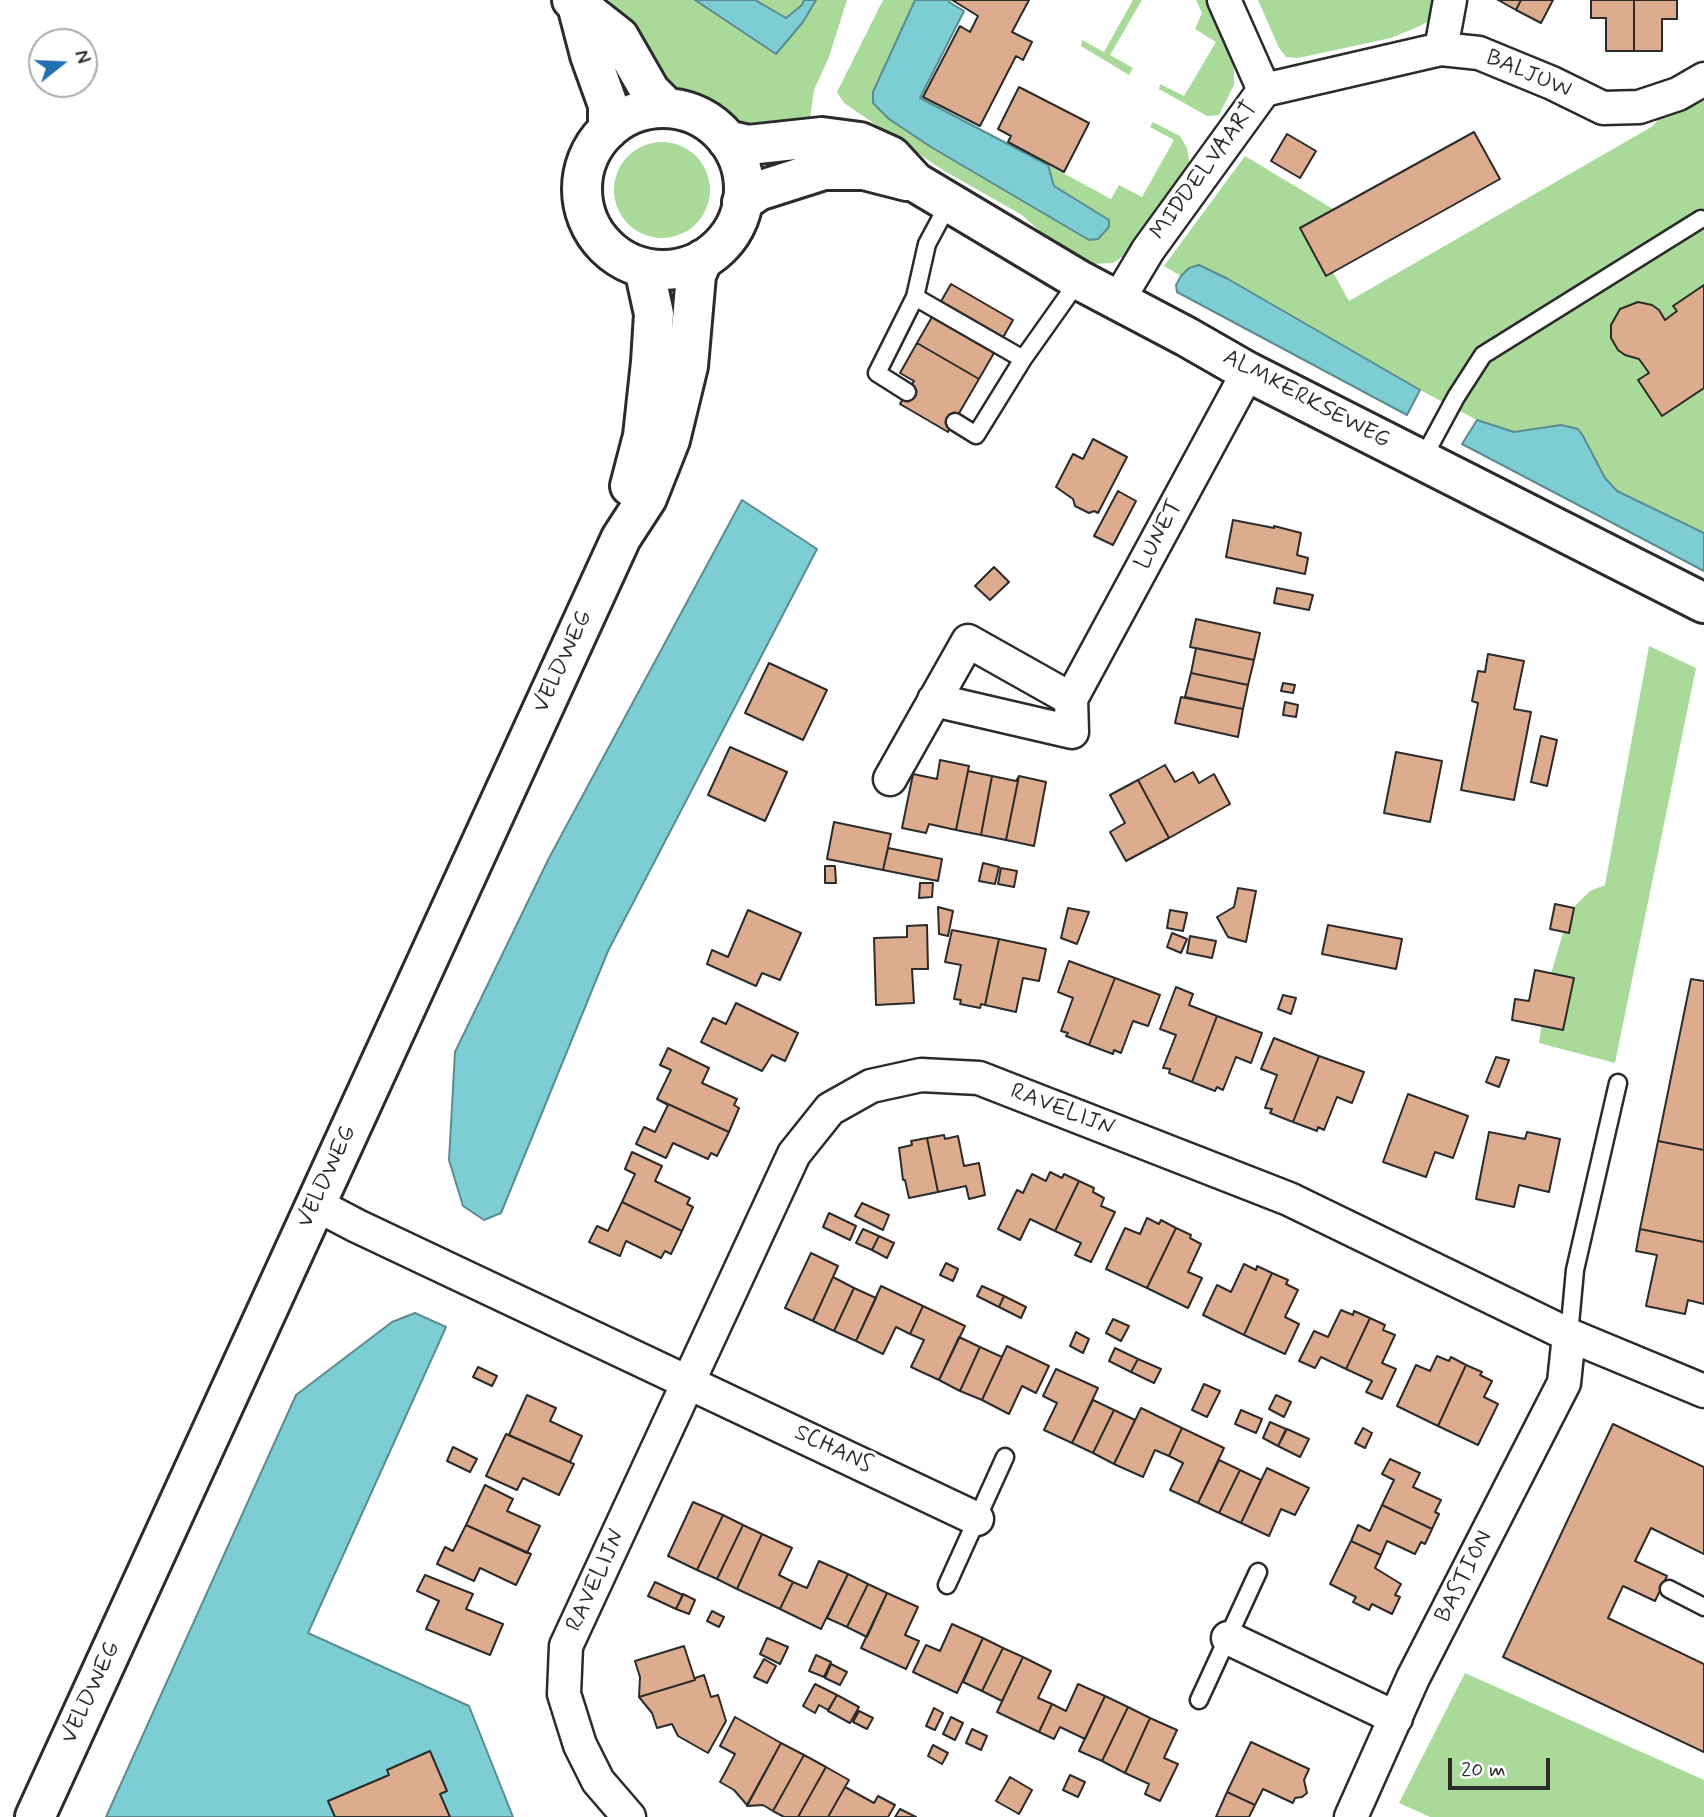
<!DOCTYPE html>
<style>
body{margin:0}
#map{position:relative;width:1704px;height:1817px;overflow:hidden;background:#fff;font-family:Mynerve,sans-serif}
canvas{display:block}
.north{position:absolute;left:28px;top:28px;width:70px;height:70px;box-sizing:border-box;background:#fff;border:2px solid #aaa;border-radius:50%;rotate:72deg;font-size:19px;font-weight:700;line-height:28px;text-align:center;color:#2b2b2b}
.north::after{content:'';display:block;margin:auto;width:24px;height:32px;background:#1f6fb2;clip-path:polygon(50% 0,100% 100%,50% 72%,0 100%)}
.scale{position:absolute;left:1448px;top:1758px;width:102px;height:32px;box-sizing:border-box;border:4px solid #2b2b2b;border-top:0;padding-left:9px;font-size:21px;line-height:24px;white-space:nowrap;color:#2b2b2b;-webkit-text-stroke:5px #fff;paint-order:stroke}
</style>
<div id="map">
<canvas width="1704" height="1817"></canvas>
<div class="north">N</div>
<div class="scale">20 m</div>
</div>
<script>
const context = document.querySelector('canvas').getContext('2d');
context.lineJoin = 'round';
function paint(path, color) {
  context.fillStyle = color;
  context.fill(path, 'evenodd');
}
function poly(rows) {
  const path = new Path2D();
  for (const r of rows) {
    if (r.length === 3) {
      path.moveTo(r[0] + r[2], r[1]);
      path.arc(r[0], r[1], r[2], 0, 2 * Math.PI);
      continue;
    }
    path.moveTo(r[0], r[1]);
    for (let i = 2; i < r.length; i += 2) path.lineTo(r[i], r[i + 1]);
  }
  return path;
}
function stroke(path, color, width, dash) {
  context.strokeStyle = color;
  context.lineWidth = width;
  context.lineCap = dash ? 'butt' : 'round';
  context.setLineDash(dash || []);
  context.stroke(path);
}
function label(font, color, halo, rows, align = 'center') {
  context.font = font + ' Mynerve,sans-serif';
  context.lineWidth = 6;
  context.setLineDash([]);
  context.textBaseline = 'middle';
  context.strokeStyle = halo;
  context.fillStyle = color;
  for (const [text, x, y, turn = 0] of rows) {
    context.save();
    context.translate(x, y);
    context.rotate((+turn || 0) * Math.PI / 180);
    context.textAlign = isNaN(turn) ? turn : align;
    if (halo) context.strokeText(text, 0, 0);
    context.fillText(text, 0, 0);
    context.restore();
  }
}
paint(poly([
 [609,0,695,0,776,54,803,22,816,0,847,0,829,57,814,90,809,126,750,126,686,98,670,83],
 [755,0,804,0,802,5,786,18],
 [883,0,915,0,873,92,889,119,931,147,1089,240,1109,220,1054,186,1048,165,1111,199,1119,185,1142,197,1174,140,1150,127,1153,122,1180,136,1187,148,1190,167,1143,235,1128,253,1113,263,1090,264,1052,242,1022,215,941,169,844,103,837,92],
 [1133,0,1142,0,1110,55,1133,68,1129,75,1081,46,1082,40,1104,52],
 [1196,0,1208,0,1229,48,1234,69,1234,85,1219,115,1207,116,1159,89,1160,84,1184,96,1216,42,1195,29,1202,13],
 [1258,0,1434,0,1427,22,1420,26,1391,38,1298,58,1286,57,1279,48],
 [1704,98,1704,533,1617,491,1605,478,1583,436,1561,425,1514,432,1477,420,1420,390,1228,279,1199,265,1189,268,1181,276,1164,266,1245,156,1333,209,1306,224,1349,301,1653,126,1661,116,1684,108],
 [662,190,48],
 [1649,646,1696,668,1615,1063,1539,1043,1546,991,1563,933,1574,907,1590,891,1605,885],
 [1465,1673,1704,1780,1704,1817,1430,1817,1399,1803]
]), '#a9da9a');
const water = poly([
 [695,0,755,0,786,18,802,5,804,0,816,0,803,22,776,54,695,0],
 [915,0,950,0,949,2,964,11,920,98,1048,165,1054,186,1109,220,1109,227,1098,239,1089,240,931,147,889,119,873,103,873,92,915,0],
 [1199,265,1228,279,1420,390,1407,415,1177,292,1176,285,1181,276,1189,268,1199,265],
 [1477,420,1514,432,1561,425,1578,429,1583,436,1605,478,1617,491,1704,533,1704,571,1462,444,1477,420],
 [742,500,817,549,608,951,501,1213,484,1220,463,1206,449,1160,455,1052,549,858,742,500],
 [415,1313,446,1327,308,1633,469,1706,513,1817,106,1817,296,1395,392,1322,415,1313]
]);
paint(water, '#7ccdd4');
stroke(water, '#5c8c90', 2);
const building = poly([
 [952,0,1029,0,1012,32,1032,42,1023,60,1016,56,980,126,923,97,960,26,970,32,978,16,952,0],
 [1498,0,1521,0,1516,10,1498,0],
 [1521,0,1553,0,1541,23,1516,10,1521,0],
 [1591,0,1634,0,1634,51,1606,51,1606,18,1591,18,1591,0],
 [1634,0,1677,0,1677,19,1662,19,1662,51,1634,51,1634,0],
 [1019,87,1089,123,1064,172,1008,142,1011,136,998,129,1019,87],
 [1474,132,1500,179,1326,276,1300,228,1474,132],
 [1287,134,1316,151,1300,178,1271,161,1287,134],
 [951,284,1013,320,979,379,917,343,951,284],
 [1704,285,1704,388,1662,416,1638,380,1649,373,1639,359,1625,355,1618,350,1611,338,1611,325,1620,309,1638,302,1652,305,1659,310,1665,320,1677,311,1673,306,1704,285],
 [917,343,979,379,948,432,900,404,914,381,900,373,917,343],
 [1093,439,1127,457,1098,513,1094,511,1089,513,1075,506,1073,499,1056,487,1073,454,1083,459,1093,439],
 [1118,491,1136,501,1113,545,1094,536,1118,491],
 [1233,520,1274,528,1274,526,1301,533,1297,555,1308,558,1305,574,1226,557,1233,520],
 [994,567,1009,582,990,600,975,586,994,567],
 [1277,588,1313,595,1309,610,1274,603,1277,588],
 [1196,619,1260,633,1254,660,1190,647,1196,619],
 [1196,648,1254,660,1248,685,1191,673,1196,648],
 [1488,654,1524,661,1514,709,1531,712,1514,800,1461,790,1478,703,1472,701,1478,671,1485,672,1488,654],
 [769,663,827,690,803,740,745,713,769,663],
 [1191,673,1248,685,1243,709,1185,697,1191,673],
 [1283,683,1295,685,1293,693,1281,691,1283,683],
 [1181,697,1243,709,1238,737,1175,723,1181,697],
 [1285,702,1298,705,1296,717,1283,715,1285,702],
 [1541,736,1557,740,1547,786,1531,782,1541,736],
 [730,747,787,772,765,821,708,795,730,747],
 [1396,752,1442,761,1430,822,1384,813,1396,752],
 [940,760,969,766,956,830,929,824,926,833,902,828,913,774,937,779,940,760],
 [1165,765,1175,782,1193,772,1199,783,1214,774,1230,804,1169,838,1138,780,1165,765],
 [968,771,992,776,981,835,956,830,968,771],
 [992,776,1016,781,1019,776,1006,840,981,835,992,776],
 [1019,776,1046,782,1034,846,1006,840,1019,776],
 [1138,780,1169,838,1126,861,1110,832,1125,823,1110,795,1138,780],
 [834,822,891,834,883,870,827,859,834,822],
 [888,848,942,859,938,881,883,870,888,848],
 [983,863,999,867,995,884,979,881,983,863],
 [825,866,835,866,836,883,825,883,825,866],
 [1001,868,1017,871,1014,887,998,884,1001,868],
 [920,883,933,883,932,897,919,898,920,883],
 [1238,888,1256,891,1246,942,1228,937,1217,917,1234,907,1238,888],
 [1555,904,1574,908,1569,933,1550,929,1555,904],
 [938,907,953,911,948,936,939,934,938,907],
 [1068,908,1089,912,1077,944,1061,938,1068,908],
 [748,910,801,933,780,980,762,973,756,986,707,964,712,950,728,957,748,910],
 [1170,910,1187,913,1183,931,1167,928,1170,910],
 [927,925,928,969,912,969,914,1003,876,1005,874,938,907,937,907,926,927,925],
 [1328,925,1402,939,1396,969,1322,954,1328,925],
 [952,930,999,939,985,1005,981,1004,980,1008,960,1004,961,1000,954,999,961,965,945,962,952,930],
 [1172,933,1187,939,1181,953,1167,947,1172,933],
 [1190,936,1216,941,1212,958,1187,953,1190,936],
 [999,939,1046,949,1039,981,1023,978,1016,1012,985,1005,999,939],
 [1069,961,1115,978,1089,1045,1066,1036,1068,1033,1061,1031,1073,998,1058,992,1069,961],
 [1535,970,1574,978,1563,1030,1512,1020,1515,999,1529,1001,1535,970],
 [1115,978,1160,995,1148,1026,1133,1021,1121,1053,1114,1050,1113,1054,1089,1045,1115,978],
 [1691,979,1704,981,1704,1150,1658,1141,1691,979],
 [1176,987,1193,994,1189,1005,1217,1016,1192,1082,1169,1073,1170,1069,1163,1068,1176,1035,1160,1029,1176,987],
 [1283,995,1296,998,1291,1014,1278,1009,1283,995],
 [736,1003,798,1033,785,1061,772,1055,762,1071,701,1042,713,1018,726,1024,736,1003],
 [1217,1016,1262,1033,1251,1063,1236,1057,1223,1090,1217,1087,1215,1091,1192,1082,1217,1016],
 [1274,1038,1319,1056,1293,1122,1270,1113,1272,1109,1265,1108,1277,1075,1261,1069,1274,1038],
 [668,1048,709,1068,702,1083,737,1099,734,1105,739,1108,729,1132,657,1099,671,1070,660,1065,668,1048],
 [1319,1056,1364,1072,1352,1103,1337,1097,1324,1130,1318,1127,1317,1131,1293,1122,1319,1056],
 [1496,1057,1509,1060,1499,1087,1486,1082,1496,1057],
 [1408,1094,1468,1116,1453,1158,1435,1152,1426,1177,1383,1162,1408,1094],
 [657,1099,729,1132,717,1156,711,1153,708,1159,673,1143,666,1158,636,1144,644,1127,655,1132,668,1105,657,1099],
 [1489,1132,1525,1139,1527,1132,1560,1139,1549,1192,1519,1185,1514,1207,1476,1199,1489,1132],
 [944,1135,945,1139,958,1136,964,1166,979,1163,985,1195,969,1199,966,1186,938,1192,927,1138,944,1135],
 [927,1138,938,1192,909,1198,905,1180,903,1180,899,1148,912,1145,911,1141,927,1138],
 [1658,1141,1704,1150,1704,1242,1640,1229,1658,1141],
 [632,1152,662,1166,655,1181,690,1198,687,1204,693,1207,682,1231,622,1202,635,1174,625,1169,632,1152],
 [1050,1172,1062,1178,1064,1174,1079,1181,1055,1231,1030,1219,1020,1240,998,1229,1017,1190,1023,1193,1032,1174,1046,1181,1050,1172],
 [1079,1181,1094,1188,1093,1192,1104,1198,1101,1206,1115,1212,1091,1262,1075,1255,1081,1243,1055,1231,1079,1181],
 [622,1202,682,1231,671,1254,665,1251,661,1258,626,1241,620,1256,589,1242,597,1226,608,1231,622,1202],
 [862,1203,889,1215,883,1230,855,1216,862,1203],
 [829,1213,856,1226,850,1240,823,1227,829,1213],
 [1147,1218,1159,1224,1161,1220,1176,1228,1147,1288,1106,1269,1125,1228,1140,1234,1147,1218],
 [1176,1228,1191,1235,1190,1238,1201,1244,1188,1272,1202,1278,1188,1308,1147,1288,1176,1228],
 [863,1229,879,1236,872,1250,856,1243,863,1229],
 [1640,1229,1704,1242,1704,1304,1688,1300,1685,1314,1646,1306,1657,1255,1636,1251,1640,1229],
 [879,1236,894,1243,887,1258,872,1250,879,1236],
 [811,1253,838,1266,813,1321,785,1308,811,1253],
 [946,1263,958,1269,953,1281,940,1275,946,1263],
 [1244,1264,1256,1270,1257,1266,1272,1273,1244,1335,1203,1315,1217,1285,1231,1292,1244,1264],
 [1272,1273,1288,1280,1286,1284,1298,1290,1285,1317,1299,1324,1285,1354,1244,1335,1272,1273],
 [833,1277,854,1288,834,1331,813,1321,833,1277],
 [881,1286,923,1306,910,1334,896,1327,883,1354,856,1341,881,1286],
 [982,1286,1004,1296,999,1307,977,1296,982,1286],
 [854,1288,876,1298,856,1341,834,1331,854,1288],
 [1004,1296,1026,1307,1021,1318,999,1307,1004,1296],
 [923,1306,965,1326,939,1380,911,1367,924,1340,910,1334,923,1306],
 [1341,1310,1353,1315,1354,1311,1370,1318,1346,1369,1321,1357,1315,1368,1299,1361,1314,1331,1328,1337,1341,1310],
 [1370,1318,1385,1325,1383,1330,1395,1335,1382,1363,1396,1369,1382,1399,1366,1392,1372,1381,1346,1369,1370,1318],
 [1113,1319,1129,1326,1121,1341,1106,1333,1113,1319],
 [1076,1332,1089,1339,1083,1353,1070,1346,1076,1332],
 [959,1337,980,1347,960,1391,939,1380,959,1337],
 [1007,1346,1049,1366,1036,1393,1022,1386,1009,1414,982,1400,1007,1346],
 [980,1347,1002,1357,982,1400,960,1391,980,1347],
 [1115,1348,1138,1359,1131,1372,1109,1361,1115,1348],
 [1437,1356,1449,1361,1451,1357,1466,1365,1438,1426,1397,1406,1416,1365,1430,1371,1437,1356],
 [1138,1359,1161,1369,1154,1383,1131,1372,1138,1359],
 [1466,1365,1482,1372,1480,1375,1492,1381,1484,1397,1498,1404,1478,1445,1438,1426,1466,1365],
 [478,1367,497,1376,492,1386,473,1377,478,1367],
 [1056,1369,1098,1388,1072,1443,1044,1430,1057,1403,1043,1396,1056,1369],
 [1204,1384,1220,1391,1207,1417,1192,1410,1204,1384],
 [527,1395,556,1408,550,1421,582,1436,570,1462,509,1435,527,1395],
 [1276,1395,1291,1402,1284,1417,1269,1409,1276,1395],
 [1093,1400,1114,1410,1093,1453,1072,1443,1093,1400],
 [1141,1408,1182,1428,1169,1456,1155,1450,1143,1477,1114,1464,1141,1408],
 [1114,1410,1135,1420,1114,1464,1093,1453,1114,1410],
 [1241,1410,1262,1419,1256,1433,1235,1424,1241,1410],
 [1270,1422,1286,1429,1278,1446,1263,1438,1270,1422],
 [1613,1424,1704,1467,1704,1554,1651,1528,1635,1561,1667,1576,1655,1601,1623,1586,1608,1618,1704,1664,1704,1752,1503,1657,1613,1424],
 [1182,1428,1224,1448,1198,1503,1170,1490,1183,1463,1169,1456,1182,1428],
 [1363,1428,1372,1433,1365,1448,1355,1443,1363,1428],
 [1287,1429,1309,1439,1300,1457,1278,1446,1287,1429],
 [506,1434,574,1464,559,1495,523,1478,517,1490,486,1476,506,1434],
 [453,1447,477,1459,470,1472,447,1461,453,1447],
 [1390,1459,1420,1473,1413,1487,1441,1500,1435,1512,1439,1514,1432,1529,1382,1505,1394,1480,1382,1474,1390,1459],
 [1219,1460,1240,1470,1219,1513,1198,1503,1219,1460],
 [1267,1468,1309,1488,1295,1515,1281,1509,1269,1536,1241,1523,1267,1468],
 [1240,1470,1261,1480,1241,1523,1219,1513,1240,1470],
 [485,1485,513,1499,507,1511,540,1526,527,1553,466,1525,485,1485],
 [693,1502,723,1515,697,1570,668,1556,693,1502],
 [1382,1505,1432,1529,1425,1544,1421,1542,1415,1554,1387,1541,1381,1555,1351,1541,1358,1525,1370,1531,1382,1505],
 [723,1515,743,1525,717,1579,697,1570,723,1515],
 [466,1525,531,1554,516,1585,480,1568,474,1581,437,1564,445,1547,453,1551,466,1525],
 [743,1525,762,1534,737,1589,717,1579,743,1525],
 [762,1534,792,1548,779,1575,793,1582,780,1609,737,1589,762,1534],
 [1351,1541,1381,1555,1375,1568,1401,1584,1395,1595,1400,1597,1392,1614,1372,1604,1369,1610,1353,1602,1356,1597,1330,1584,1351,1541],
 [819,1561,848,1574,821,1629,780,1609,793,1582,807,1588,819,1561],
 [848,1574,868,1584,847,1627,827,1618,848,1574],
 [425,1575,473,1594,466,1609,503,1624,490,1655,426,1629,439,1601,417,1591,425,1575],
 [655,1582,683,1595,676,1609,648,1596,655,1582],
 [868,1584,887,1593,867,1637,847,1627,868,1584],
 [887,1593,918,1607,905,1635,919,1641,906,1669,861,1648,887,1593],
 [683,1594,695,1600,689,1614,676,1609,683,1594],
 [712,1611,724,1617,719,1627,707,1621,712,1611],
 [952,1624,983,1638,957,1693,913,1672,926,1645,940,1651,952,1624],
 [767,1638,788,1647,780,1664,760,1654,767,1638],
 [983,1638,1003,1648,982,1691,963,1682,983,1638],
 [684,1646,695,1680,639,1697,640,1677,635,1661,684,1646],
 [1003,1648,1023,1657,1002,1701,982,1691,1003,1648],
 [816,1655,831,1662,824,1677,809,1671,816,1655],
 [1023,1657,1051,1671,1038,1698,1052,1704,1039,1732,997,1712,1023,1657],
 [764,1659,776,1666,767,1683,754,1677,764,1659],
 [831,1664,847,1672,840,1685,825,1678,831,1664],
 [704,1675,711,1697,718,1695,726,1721,708,1753,678,1736,672,1724,657,1728,652,1713,639,1697,695,1680,695,1678,704,1675],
 [815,1684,837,1695,828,1710,819,1705,815,1713,803,1706,815,1684],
 [1078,1684,1105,1696,1085,1739,1060,1727,1054,1739,1039,1732,1052,1704,1066,1711,1078,1684],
 [837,1695,859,1707,850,1723,828,1711,837,1695],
 [1105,1696,1128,1707,1102,1761,1079,1751,1105,1696],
 [1128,1707,1150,1718,1125,1773,1102,1761,1128,1707],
 [934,1708,943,1713,935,1730,926,1726,934,1708],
 [859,1711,873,1718,867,1729,853,1722,859,1711],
 [735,1717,781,1743,747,1805,734,1790,720,1782,735,1754,720,1746,735,1717],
 [951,1717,963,1723,955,1740,943,1734,951,1717],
 [1150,1718,1177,1730,1164,1758,1178,1764,1160,1801,1145,1794,1149,1784,1125,1773,1150,1718],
 [972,1729,987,1736,981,1750,966,1743,972,1729],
 [1251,1742,1309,1769,1304,1780,1307,1793,1302,1797,1295,1798,1293,1803,1263,1789,1255,1805,1227,1792,1251,1742],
 [781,1743,804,1755,773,1811,763,1805,747,1806,781,1743],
 [933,1745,948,1753,942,1764,928,1756,933,1745],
 [430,1751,447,1791,440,1794,450,1817,335,1817,328,1801,389,1775,387,1770,430,1751],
 [804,1755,826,1767,798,1817,784,1817,773,1811,804,1755],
 [826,1767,849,1780,828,1817,798,1817,826,1767],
 [1070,1775,1085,1782,1078,1797,1063,1790,1070,1775],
 [1010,1777,1032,1790,1019,1814,996,1801,1010,1777],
 [845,1787,874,1803,878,1796,895,1805,888,1817,828,1817,845,1787],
 [1227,1792,1255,1805,1249,1817,1216,1817,1227,1792],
 [900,1809,916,1817,895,1817,900,1809]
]);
paint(building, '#ddac8e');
stroke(building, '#2b2b2b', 2);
const service = poly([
 [949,203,927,244,915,297,1023,359,1079,280],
 [907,392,877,373,915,297],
 [955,422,976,435,1023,359],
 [1422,460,1456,397,1483,355,1701,219],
 [1569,1335,1575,1270,1618,1083],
 [947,1585,1005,1457],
 [1669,1589,1704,1607],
 [1199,1700,1258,1572]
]);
const minor = poly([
 [1441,49,1450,0],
 [1264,90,1441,49,1479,53,1552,83,1603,108,1639,107,1678,94,1704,79],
 [1117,302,1148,250,1264,90,1224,0],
 [934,700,1072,732,1071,699],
 [890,779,968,641,1071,699,1248,372],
 [315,1204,357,1226,977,1519],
 [1228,1638,1396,1718],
 [629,1817,598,1781,580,1745,564,1694,566,1646,794,1154,830,1109,871,1086,921,1075,979,1078,1289,1199,1569,1335,1704,1391],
 [1351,1817,1413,1678,1564,1383,1569,1335]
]);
const tertiary = poly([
 [572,0,619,37,650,91,667,108],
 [577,5,590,55,608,105,608,130],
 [663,189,81],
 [727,140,748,145,822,137,860,142,891,156,915,182,1079,280,1187,337,1248,372,1704,603],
 [742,202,758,191,824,170,864,170,907,181],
 [630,486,643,436,651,362,654,314,644,268],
 [35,1817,621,538,647,498,670,440,688,366,696,275,703,259]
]);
stroke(service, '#2b2b2b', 21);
stroke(minor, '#2b2b2b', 37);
stroke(tertiary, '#2b2b2b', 44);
stroke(service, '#fff', 16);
stroke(minor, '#fff', 32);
stroke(tertiary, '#fff', 38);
label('23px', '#2b2b2b', '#fff', [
 ["BALJUW",1528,75,23],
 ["MIDDELVAART",1205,171,-54],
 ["ALMKERKSEWEG",1306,400,28],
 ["LUNET",1160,535,-62],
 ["VELDWEG",564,662,-65],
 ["RAVELIJN",1062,1111,21],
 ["VELDWEG",328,1177,-65],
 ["SCHANS",833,1450,25],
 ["BASTION",1465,1577,-63],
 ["RAVELIJN",597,1581,-65],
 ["VELDWEG",92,1693,-65]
]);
</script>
